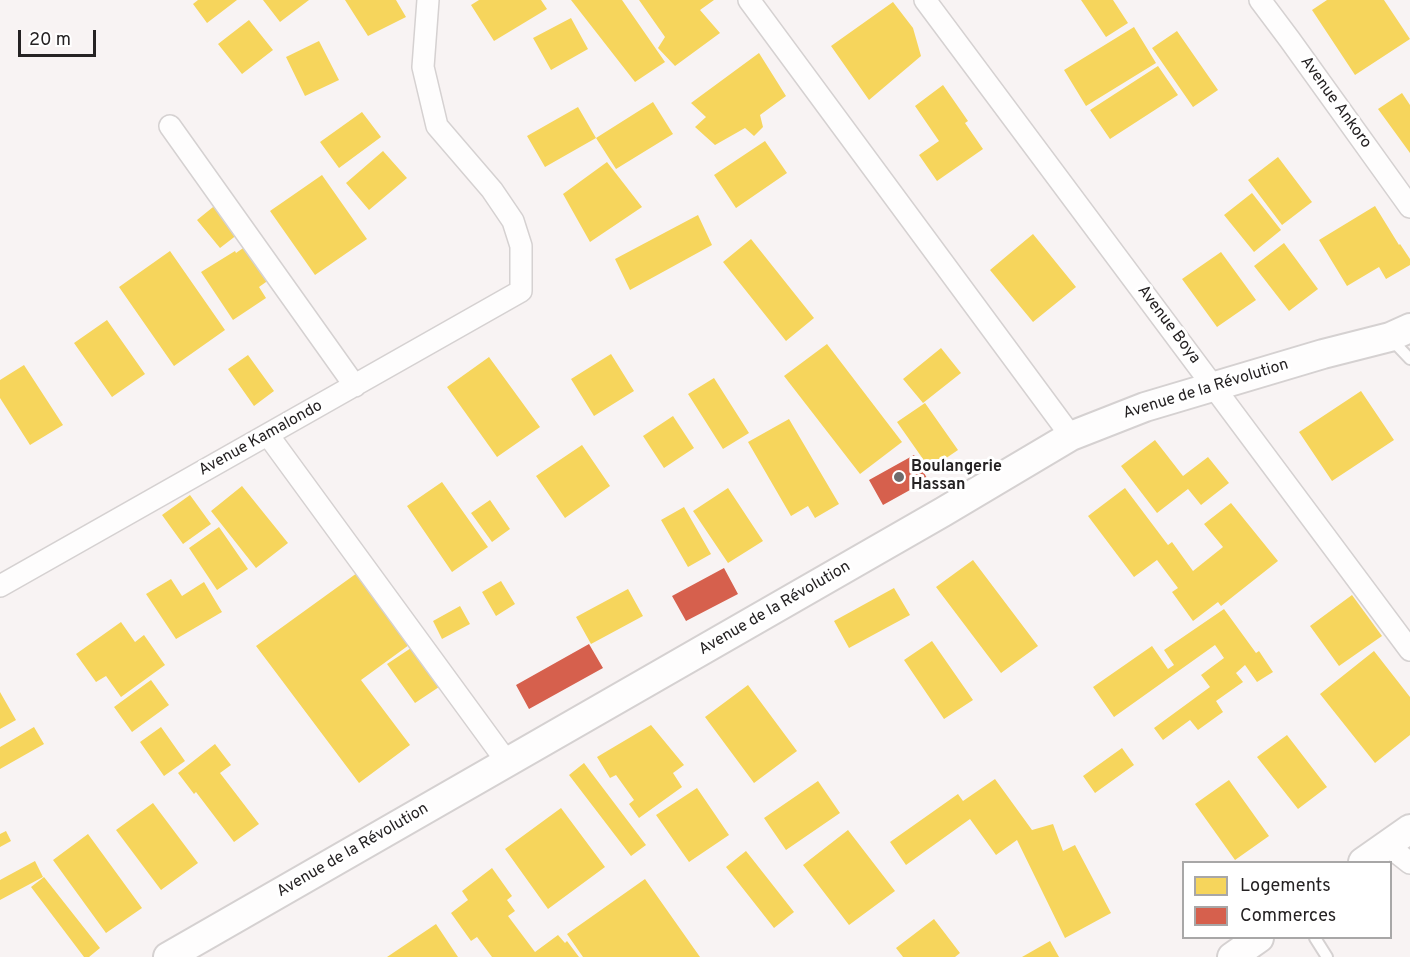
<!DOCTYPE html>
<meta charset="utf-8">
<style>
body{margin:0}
#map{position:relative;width:1410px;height:957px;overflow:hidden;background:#f8f3f3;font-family:Overpass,sans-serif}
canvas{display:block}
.legend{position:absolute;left:1182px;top:861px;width:210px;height:78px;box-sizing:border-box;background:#fff;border:2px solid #a8a7a7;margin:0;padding:8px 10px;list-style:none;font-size:18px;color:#252223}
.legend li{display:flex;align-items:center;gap:12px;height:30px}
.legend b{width:30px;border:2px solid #a8a7a7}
.scale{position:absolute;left:18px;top:30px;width:78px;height:27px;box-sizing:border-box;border:3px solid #252223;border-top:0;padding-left:8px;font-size:18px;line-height:21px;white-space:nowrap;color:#252223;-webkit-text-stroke:4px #fff;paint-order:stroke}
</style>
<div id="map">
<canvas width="1410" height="957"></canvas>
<ul class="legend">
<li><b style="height:16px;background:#f6d55c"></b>Logements</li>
<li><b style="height:16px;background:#d6604d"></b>Commerces</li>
</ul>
<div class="scale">20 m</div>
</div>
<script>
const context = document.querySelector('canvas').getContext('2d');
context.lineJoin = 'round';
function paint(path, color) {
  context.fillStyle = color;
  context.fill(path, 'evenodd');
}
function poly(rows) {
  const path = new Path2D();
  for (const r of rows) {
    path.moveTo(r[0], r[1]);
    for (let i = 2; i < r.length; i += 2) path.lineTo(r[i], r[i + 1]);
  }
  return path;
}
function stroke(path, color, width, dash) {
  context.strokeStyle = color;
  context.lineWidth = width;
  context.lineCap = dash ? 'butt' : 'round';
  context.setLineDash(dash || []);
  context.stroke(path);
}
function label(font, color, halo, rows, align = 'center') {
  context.font = font + ' Overpass,sans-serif';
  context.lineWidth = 6;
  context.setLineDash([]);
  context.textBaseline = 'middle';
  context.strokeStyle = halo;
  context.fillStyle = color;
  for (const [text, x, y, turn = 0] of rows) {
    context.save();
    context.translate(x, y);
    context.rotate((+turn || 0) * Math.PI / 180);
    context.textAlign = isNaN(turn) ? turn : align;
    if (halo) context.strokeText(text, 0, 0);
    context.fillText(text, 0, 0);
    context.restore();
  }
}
paint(poly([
 [198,0,237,0,207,23,193,4],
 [263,0,309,0,280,22],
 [345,0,396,0,406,17,368,36],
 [479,0,541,0,547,9,494,41,471,5],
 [571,0,622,0,665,62,635,82],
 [639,0,714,0,700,10,720,33,675,66,658,48,665,37],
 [1081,0,1113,0,1128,23,1106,37],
 [1327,0,1384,0,1410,39,1355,75,1312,10],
 [893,2,913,28,921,56,869,100,831,46],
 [571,18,588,49,551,70,533,38],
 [249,20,273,50,242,74,218,44],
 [1134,27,1156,63,1086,106,1064,70],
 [1177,31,1218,90,1193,107,1152,48],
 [319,41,339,80,305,96,286,57],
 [759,53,786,96,760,115,763,127,754,136,745,128,715,145,695,127,706,117,691,103],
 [1158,66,1178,95,1110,139,1090,110],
 [943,85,968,121,965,123,983,149,937,181,919,155,939,141,915,106],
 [1402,93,1410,105,1410,153,1378,109],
 [653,102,673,134,616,169,596,138],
 [578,107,596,138,545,167,527,136],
 [362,112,381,137,339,168,320,142],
 [765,141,787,173,736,208,714,175],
 [383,151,407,178,369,210,346,183],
 [1278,157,1312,202,1282,225,1248,180],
 [607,162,642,207,590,242,563,194],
 [322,175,367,239,315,275,270,211],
 [1252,193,1281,230,1254,252,1224,215],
 [218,203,242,231,220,248,197,220],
 [1375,206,1399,245,1400,244,1410,259,1410,265,1386,279,1379,267,1347,286,1319,240],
 [698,215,712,245,630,290,615,259],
 [1033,234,1076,287,1033,322,990,270],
 [751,239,814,318,786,341,723,262],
 [1284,243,1318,289,1289,311,1254,266],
 [249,244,273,277,259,287,266,298,233,320,201,272,235,251,236,253],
 [170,251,225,330,174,366,119,287],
 [1221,252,1256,300,1217,327,1182,279],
 [107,320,145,374,112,397,74,343],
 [827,344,902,442,860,474,784,376],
 [941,348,961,373,923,403,903,379],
 [611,354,634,391,594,416,571,379],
 [248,355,274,391,254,406,228,369],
 [489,357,540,427,497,457,447,387],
 [24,365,63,425,30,445,0,398,0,380],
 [714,378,749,433,723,449,688,394],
 [1361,391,1394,440,1332,481,1299,432],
 [925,403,958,450,930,469,897,422],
 [673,416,694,448,664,468,643,436],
 [789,419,839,504,815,518,808,506,791,516,748,442],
 [1155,440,1183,476,1208,457,1229,483,1201,505,1188,489,1157,513,1121,466],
 [582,445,610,486,565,518,536,476],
 [442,482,488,547,452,572,407,506],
 [242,486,288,543,256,568,211,511],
 [728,488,763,541,728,563,693,511],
 [1125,488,1168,545,1172,542,1193,571,1223,547,1204,524,1231,503,1278,561,1221,606,1218,602,1193,621,1172,592,1178,588,1157,560,1134,577,1088,516],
 [190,495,211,524,183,544,162,515],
 [490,500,510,529,492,542,471,513],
 [684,507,711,554,688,567,661,520],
 [219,527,248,569,217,590,189,548],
 [973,560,1038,646,1001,673,936,587],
 [357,573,409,645,361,680,410,745,359,783,256,646],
 [171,579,182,596,204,582,222,612,176,639,146,594],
 [501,581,515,604,496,616,482,592],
 [894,588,910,615,849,648,834,621],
 [628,589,643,616,591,644,576,617],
 [1352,595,1382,636,1339,666,1310,626],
 [460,606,470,624,442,639,433,621],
 [1224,609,1256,653,1259,651,1273,672,1257,682,1245,665,1236,673,1243,682,1216,701,1223,712,1198,730,1190,720,1163,740,1154,728,1210,687,1201,675,1224,658,1215,645,1114,717,1093,687,1152,646,1168,669,1174,665,1164,650],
 [121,622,135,642,144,635,165,665,121,697,106,676,96,682,76,654],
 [932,641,973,700,944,719,904,660],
 [417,644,445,683,415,703,387,664],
 [1374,651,1410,697,1410,735,1375,763,1320,694],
 [151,680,169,705,132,732,114,707],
 [748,685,797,751,754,783,705,717],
 [0,692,16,720,0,729],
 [651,725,684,765,673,773,682,787,639,818,629,804,634,800,616,775,610,778,597,757],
 [34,727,44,744,0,769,0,747],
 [161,727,185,761,164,776,140,742],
 [1287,735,1327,787,1298,809,1257,757],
 [215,744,231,765,220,773,259,824,234,842,196,792,194,794,178,773],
 [1122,748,1134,765,1095,793,1083,776],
 [584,763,646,845,631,856,569,775],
 [995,779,1032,830,1053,824,1063,851,1075,845,1111,913,1065,938,1017,840,996,855,970,819,906,865,890,842,958,794,963,801],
 [1229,780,1269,836,1235,860,1195,804],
 [818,781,840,813,786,850,764,818],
 [697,788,729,835,689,862,656,815],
 [153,803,198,863,161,890,116,830],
 [561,808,605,867,548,909,505,849],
 [848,830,895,891,849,925,803,865],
 [6,831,11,841,0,847,0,834],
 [88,834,142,908,106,933,53,860],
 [746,851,794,912,774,928,726,867],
 [35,861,43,877,0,900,0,880],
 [492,868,512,896,507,900,515,911,508,916,535,952,558,935,565,943,567,941,579,957,492,957,477,937,471,941,451,913,468,900,462,891],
 [44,877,100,948,89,957,84,957,31,887],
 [645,879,700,957,583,957,567,934],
 [934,919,960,953,955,957,903,957,896,948],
 [436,924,458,957,387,957],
 [1050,941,1059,957,1022,957]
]), '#f6d55c');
paint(poly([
 [914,455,928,480,883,505,869,480],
 [724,568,738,594,686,621,672,596],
 [589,644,603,668,529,709,516,685]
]), '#d6604d');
const lane = poly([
 [1390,338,1410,359],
 [1315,938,1327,957]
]);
const street = poly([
 [749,0,1071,436],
 [925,0,1410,650],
 [1260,0,1290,40,1410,207],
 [170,126,355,386],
 [268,435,507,762],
 [0,586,521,291,521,246,513,221,492,190,437,126,423,67,428,0],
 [1387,845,1410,863]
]);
const secondary = poly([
 [1363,862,1410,829],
 [168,957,943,512,1071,436,1145,407,1323,354,1390,337,1410,328],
 [1232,957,1259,938]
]);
stroke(lane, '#d5d1d1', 14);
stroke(street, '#d5d1d1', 24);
stroke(secondary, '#d5d1d1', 32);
stroke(lane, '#fefdfd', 10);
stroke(street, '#fefdfd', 21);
stroke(secondary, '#fefdfd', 28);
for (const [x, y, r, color] of [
 [899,477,6,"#6f6b6c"]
]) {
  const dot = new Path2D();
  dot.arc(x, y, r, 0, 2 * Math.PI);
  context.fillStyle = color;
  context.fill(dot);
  stroke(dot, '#fff', 2);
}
label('16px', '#252223', '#fff', [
 ["Avenue Ankoro",1335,103,54],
 ["Avenue Boya",1168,325,53],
 ["Avenue de la Révolution",1206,390,-17],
 ["Avenue Kamalondo",261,439,-29],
 ["Avenue de la Révolution",775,609,-30],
 ["Avenue de la Révolution",353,851,-30]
]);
label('bold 16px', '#252223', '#fff', [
 ["Boulangerie",911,468],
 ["Hassan",911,486]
], 'left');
</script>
